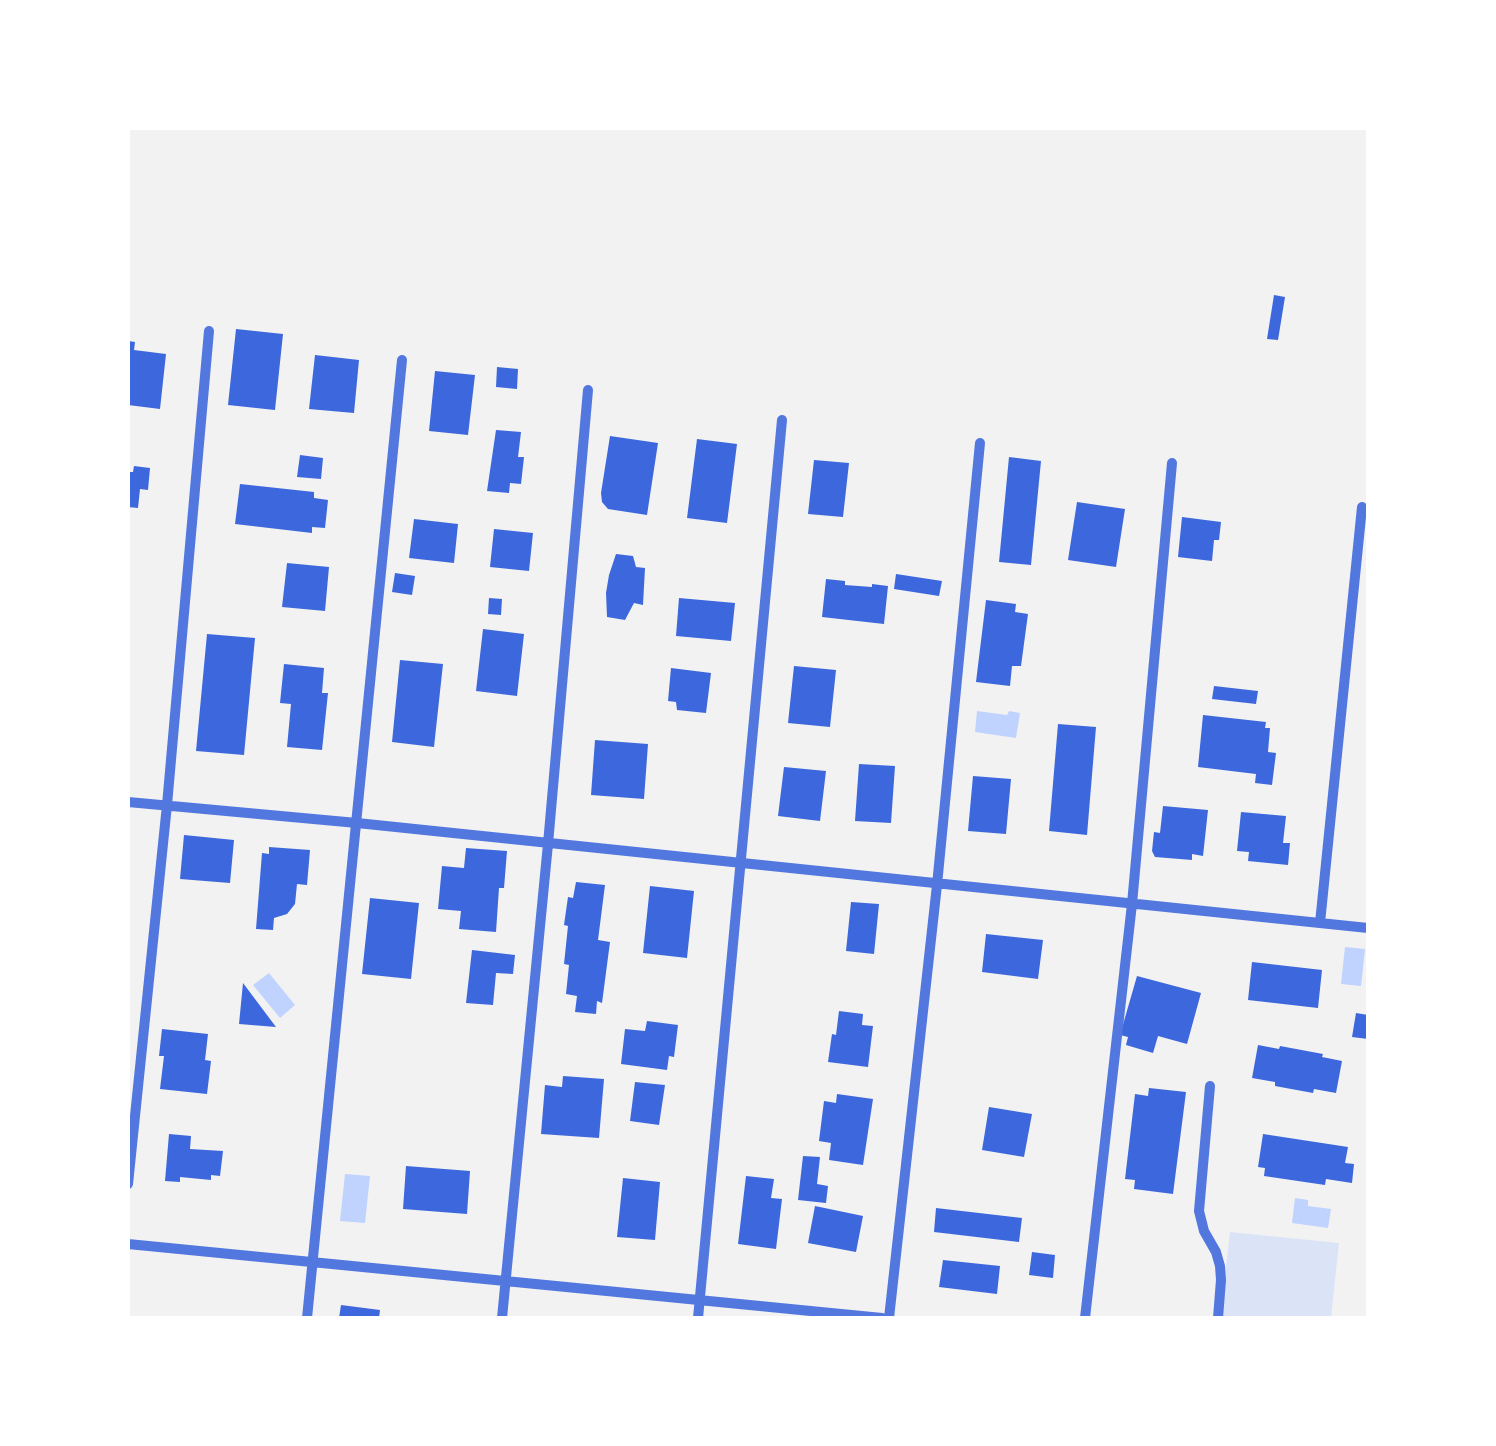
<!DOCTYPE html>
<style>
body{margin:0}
#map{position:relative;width:1496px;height:1446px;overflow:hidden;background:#f2f2f2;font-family:Helvetica,sans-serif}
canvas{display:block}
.frame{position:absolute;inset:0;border:130px solid #fff;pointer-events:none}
</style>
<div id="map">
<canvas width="1496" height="1446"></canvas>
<div class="frame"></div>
</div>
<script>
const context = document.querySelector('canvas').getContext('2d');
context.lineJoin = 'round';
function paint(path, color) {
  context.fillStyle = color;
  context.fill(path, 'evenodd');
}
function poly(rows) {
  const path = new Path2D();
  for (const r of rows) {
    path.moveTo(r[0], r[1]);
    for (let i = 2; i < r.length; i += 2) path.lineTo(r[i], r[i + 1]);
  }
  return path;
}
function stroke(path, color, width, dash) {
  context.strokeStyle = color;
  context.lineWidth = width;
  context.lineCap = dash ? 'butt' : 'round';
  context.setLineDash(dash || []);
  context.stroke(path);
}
paint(poly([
 [1230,1232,1339,1243,1331,1318,1220,1318]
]), '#dbe4f7');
paint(poly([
 [977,711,1007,715,1009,711,1020,713,1016,738,975,732],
 [1345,947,1365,949,1361,986,1341,984],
 [269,973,295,1005,280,1018,253,985],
 [345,1174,370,1176,365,1223,340,1221],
 [1295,1198,1308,1200,1308,1206,1331,1209,1328,1228,1292,1223]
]), '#bfd3fe');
paint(poly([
 [1274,295,1285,297,1278,340,1267,339],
 [236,329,283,334,275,410,228,405],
 [128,341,135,342,134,350,166,354,160,409,128,405],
 [315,355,359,360,354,413,309,409],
 [497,367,518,369,517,389,496,387],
 [435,371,475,375,468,435,429,431],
 [496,430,521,432,518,457,524,457,521,484,510,483,509,493,487,491],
 [610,436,658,443,647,515,608,509,602,502,601,493],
 [697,439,737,444,727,523,687,518],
 [300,455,323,458,321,479,297,477],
 [1009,457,1041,461,1031,565,999,562],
 [814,460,849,463,843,517,808,514],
 [134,466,150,468,148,490,140,489,138,508,128,507,128,472,133,472],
 [240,484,314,492,314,498,328,500,325,528,312,527,312,533,235,524],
 [1077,502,1125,509,1116,567,1068,560],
 [1182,517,1221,522,1219,540,1214,540,1212,561,1178,557],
 [414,519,458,524,454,563,409,558],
 [494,529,533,533,529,571,490,567],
 [616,554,633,556,636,567,645,568,643,605,634,603,625,620,607,617,606,593,609,575],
 [287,563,329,567,325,611,282,607],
 [395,573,415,576,412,595,392,592],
 [896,574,942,581,939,596,894,589],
 [826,579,845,581,845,585,872,587,872,584,888,586,884,624,822,617],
 [489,598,502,599,501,615,488,614],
 [679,598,735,603,731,641,676,636],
 [986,600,1016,604,1015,612,1028,614,1021,666,1012,666,1010,686,976,682],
 [483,629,524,634,517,696,476,691],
 [207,634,255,638,244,755,196,751],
 [400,660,443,664,434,747,392,742],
 [284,664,324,668,322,693,328,693,322,750,287,747,291,704,280,703],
 [794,666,836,670,830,727,788,723],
 [671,668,711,673,706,713,677,710,676,702,668,701],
 [1214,686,1258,691,1256,704,1212,699],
 [1203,715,1266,722,1265,728,1270,728,1268,752,1276,753,1272,785,1255,783,1256,774,1198,767],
 [1058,724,1096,727,1087,835,1049,831],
 [595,740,648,744,644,799,591,795],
 [859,764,895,766,891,823,855,821],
 [784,767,826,771,820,821,778,816],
 [973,776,1011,779,1006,834,968,831],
 [1163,806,1208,810,1203,856,1192,854,1192,860,1155,857,1152,851,1154,832,1160,833],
 [1241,812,1286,816,1283,843,1290,843,1288,865,1248,861,1249,852,1237,851],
 [184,835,234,840,230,883,180,879],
 [269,847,310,850,307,885,297,884,295,904,287,914,274,918,273,930,256,929,262,853,269,854],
 [466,848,507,851,504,888,499,888,496,932,459,929,461,911,438,909,442,866,464,868],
 [576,882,605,885,598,940,610,942,602,1003,597,1001,596,1014,575,1012,577,996,566,994,569,965,564,964,568,926,564,925,568,897,573,898],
 [650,886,694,891,687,958,643,953],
 [370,898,419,903,411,979,362,974],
 [851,902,879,904,874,954,846,951],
 [986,934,1043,940,1038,979,982,972],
 [472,950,515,955,513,974,496,973,493,1005,466,1003],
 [1252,962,1322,970,1318,1008,1248,1000],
 [1137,976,1201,993,1187,1044,1158,1036,1153,1053,1126,1045,1128,1037,1120,1035],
 [243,983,276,1027,239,1024],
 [839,1011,863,1014,862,1025,873,1026,868,1067,828,1062,832,1034,836,1035],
 [1356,1013,1368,1015,1368,1039,1352,1037],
 [647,1021,678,1025,674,1057,669,1056,667,1070,621,1064,625,1029,645,1031],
 [162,1029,208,1034,205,1060,211,1061,207,1094,160,1089,164,1056,159,1056],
 [1258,1045,1279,1049,1280,1046,1323,1054,1322,1057,1342,1061,1336,1093,1314,1089,1313,1093,1275,1086,1275,1082,1252,1078],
 [563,1076,604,1079,599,1138,541,1134,545,1085,562,1087],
 [635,1082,665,1085,659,1125,630,1121],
 [1149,1088,1186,1092,1173,1194,1134,1189,1135,1180,1125,1179,1135,1094,1148,1096],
 [837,1094,873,1099,863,1165,829,1160,831,1143,819,1141,824,1101,836,1103],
 [989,1107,1032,1114,1024,1157,982,1150],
 [169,1134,191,1136,190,1149,223,1151,220,1176,211,1175,211,1180,180,1177,180,1182,165,1181],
 [1263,1134,1348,1147,1345,1163,1354,1164,1352,1183,1326,1179,1325,1185,1264,1176,1265,1168,1258,1167],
 [803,1156,820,1157,817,1184,828,1186,826,1203,798,1200],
 [406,1166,470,1171,467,1214,403,1209],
 [746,1176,774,1179,771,1198,782,1199,776,1249,738,1244],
 [623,1178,660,1182,655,1240,617,1237],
 [815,1206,863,1216,856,1252,808,1243],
 [936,1208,1022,1218,1019,1242,934,1232],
 [1032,1252,1055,1255,1053,1278,1029,1275],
 [943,1260,1000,1266,997,1294,939,1287],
 [341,1305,380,1310,379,1318,339,1318]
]), '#3d67dc');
stroke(poly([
 [128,802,357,823,1368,928],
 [1320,923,1362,507],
 [1210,1086,1199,1211,1204,1231,1216,1252,1220,1266,1221,1280,1218,1318],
 [128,1184,167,805,209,331],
 [128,1244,882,1318],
 [307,1318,402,360],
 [502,1318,548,844,588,390],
 [698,1318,782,420],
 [889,1318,937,885,980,443],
 [1085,1318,1132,904,1172,463]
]), '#5277de', 10);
</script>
